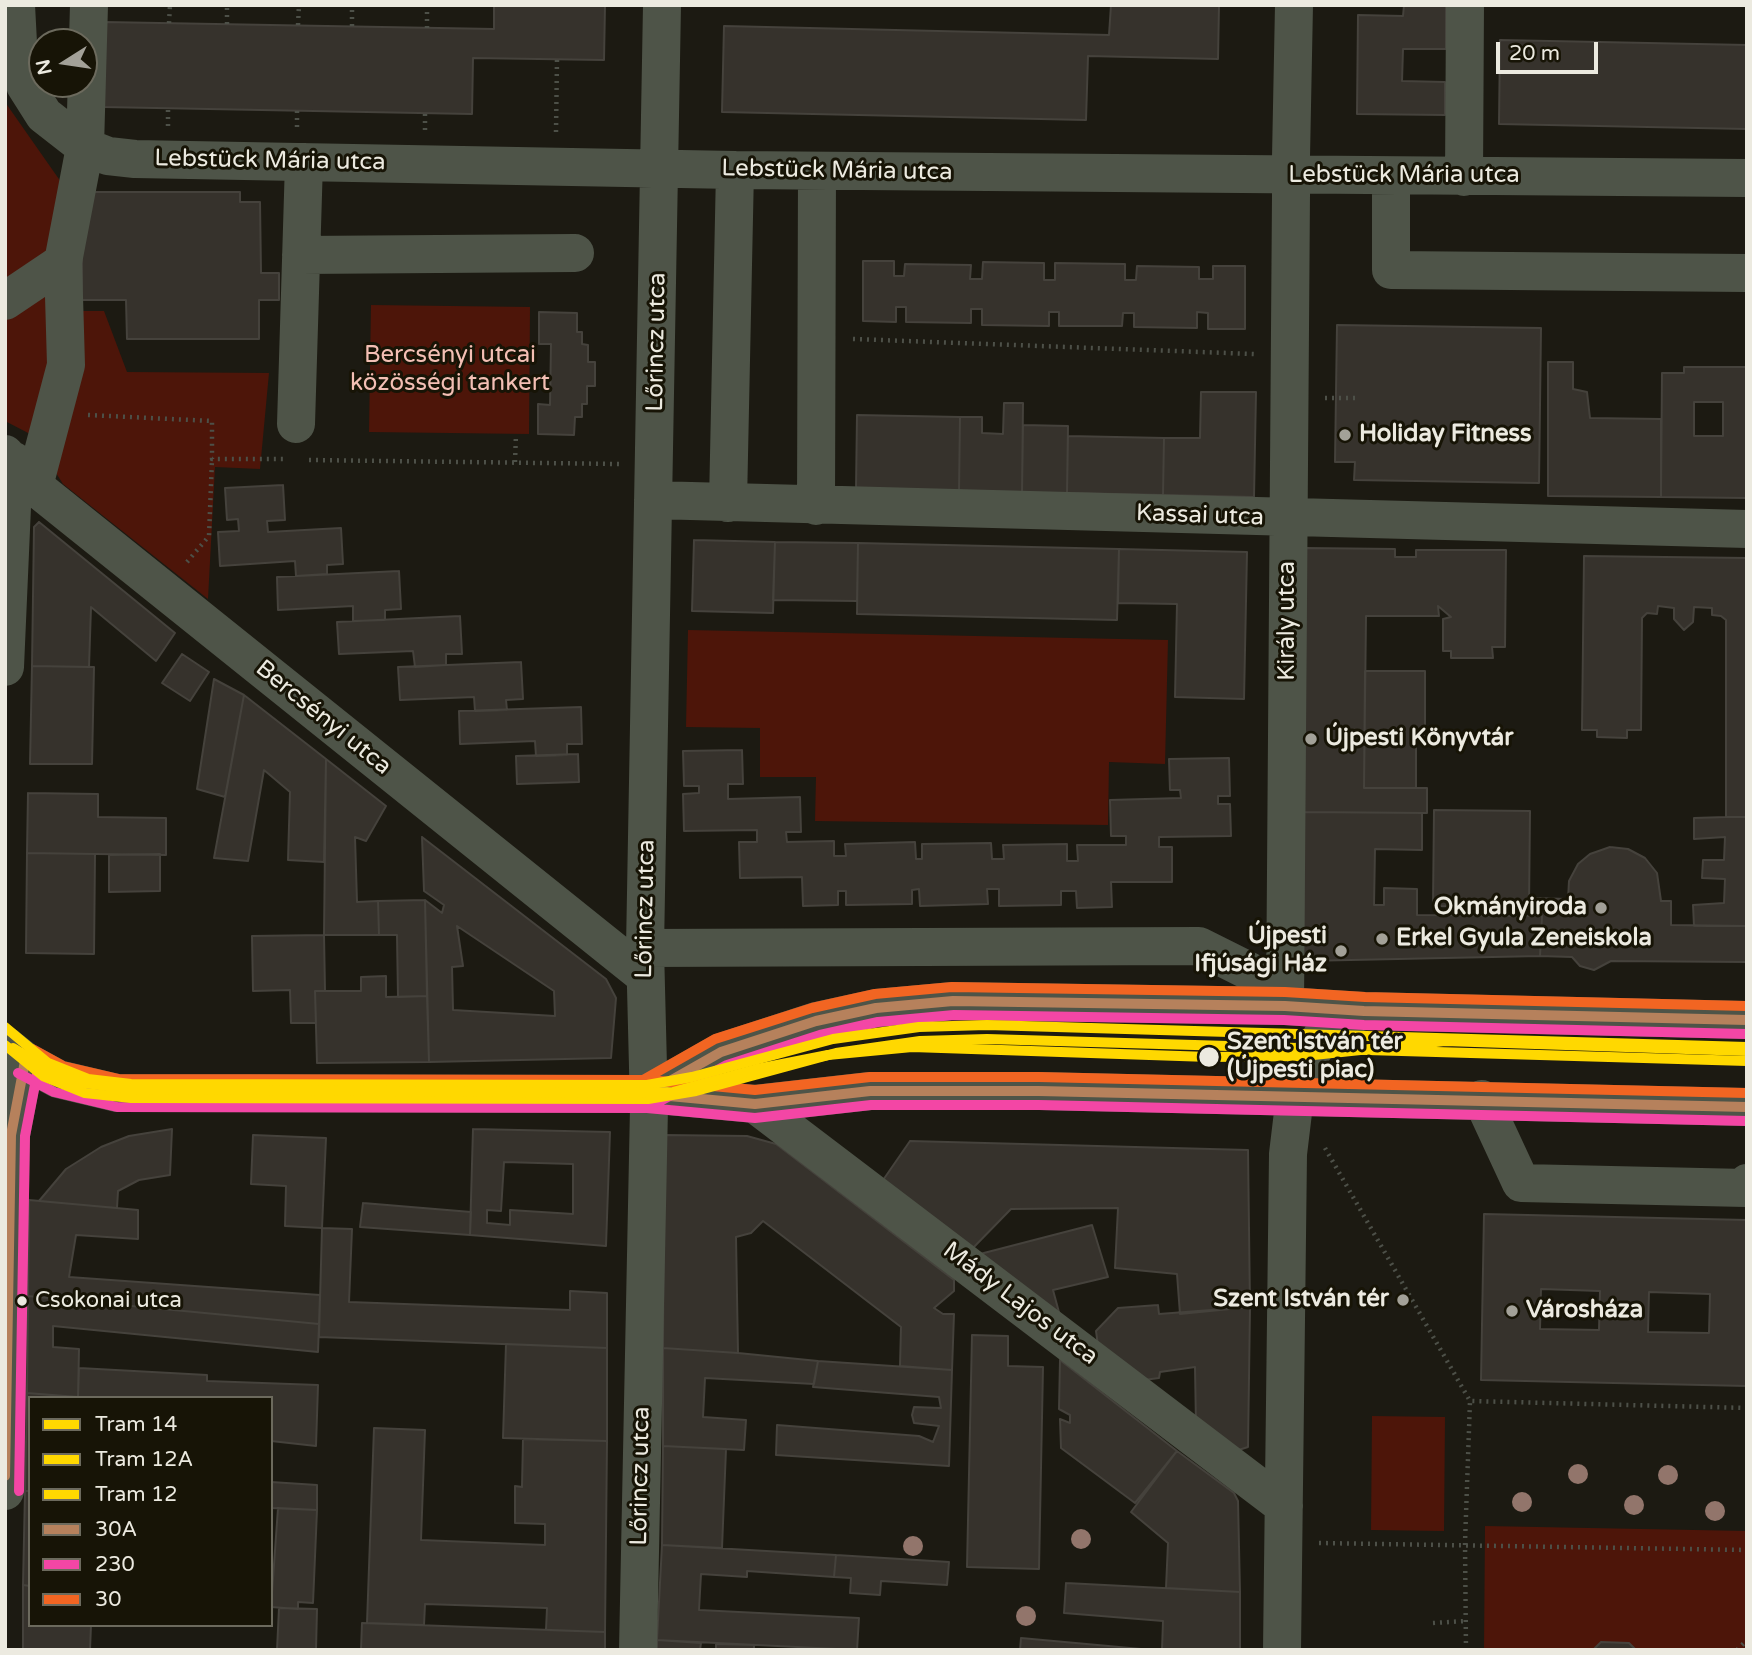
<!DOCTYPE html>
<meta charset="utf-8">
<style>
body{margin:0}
#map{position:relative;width:1752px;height:1655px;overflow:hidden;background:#1c1a12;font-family:"Varela Round",sans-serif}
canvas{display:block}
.frame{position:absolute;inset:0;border:7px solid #eceae0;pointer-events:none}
.legend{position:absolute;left:28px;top:1396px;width:245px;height:231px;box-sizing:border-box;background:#171406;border:2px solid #6c6a5d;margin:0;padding:9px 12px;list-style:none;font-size:21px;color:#eceae0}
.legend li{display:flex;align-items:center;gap:14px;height:35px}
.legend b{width:35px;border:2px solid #6c6a5d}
.north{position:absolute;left:28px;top:28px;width:70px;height:70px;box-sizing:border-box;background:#171406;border:2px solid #6c6a5d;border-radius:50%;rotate:258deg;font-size:19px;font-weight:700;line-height:28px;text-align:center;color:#eceae0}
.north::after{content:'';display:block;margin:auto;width:24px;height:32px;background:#a3a198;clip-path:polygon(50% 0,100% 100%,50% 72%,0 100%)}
.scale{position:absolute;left:1496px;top:42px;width:102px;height:32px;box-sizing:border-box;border:4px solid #eceae0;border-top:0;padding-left:9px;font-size:21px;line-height:24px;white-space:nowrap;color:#eceae0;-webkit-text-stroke:5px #171406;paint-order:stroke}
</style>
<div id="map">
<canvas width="1752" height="1655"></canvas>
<div class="frame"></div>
<ul class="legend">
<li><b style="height:9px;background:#ffd800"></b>Tram 14</li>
<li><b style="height:9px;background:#ffd800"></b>Tram 12A</li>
<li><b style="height:9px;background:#ffd800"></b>Tram 12</li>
<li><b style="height:9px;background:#b6815c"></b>30A</li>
<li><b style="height:9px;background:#f346a5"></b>230</li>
<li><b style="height:9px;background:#f26522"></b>30</li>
</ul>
<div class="north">N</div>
<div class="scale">20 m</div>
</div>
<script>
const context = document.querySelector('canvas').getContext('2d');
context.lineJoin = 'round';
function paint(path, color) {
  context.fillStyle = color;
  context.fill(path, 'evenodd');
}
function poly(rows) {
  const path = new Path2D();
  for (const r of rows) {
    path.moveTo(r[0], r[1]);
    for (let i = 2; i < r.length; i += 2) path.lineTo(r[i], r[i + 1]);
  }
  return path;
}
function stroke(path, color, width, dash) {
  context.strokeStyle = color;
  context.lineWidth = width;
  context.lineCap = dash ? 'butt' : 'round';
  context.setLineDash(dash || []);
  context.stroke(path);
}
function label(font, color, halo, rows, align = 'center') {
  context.font = font + ' "Varela Round",sans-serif';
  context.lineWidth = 6;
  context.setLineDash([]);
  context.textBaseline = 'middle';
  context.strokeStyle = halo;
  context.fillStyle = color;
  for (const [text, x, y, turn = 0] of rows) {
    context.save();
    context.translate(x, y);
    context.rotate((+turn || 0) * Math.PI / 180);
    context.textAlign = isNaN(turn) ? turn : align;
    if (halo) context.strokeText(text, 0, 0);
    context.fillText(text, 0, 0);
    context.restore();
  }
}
paint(poly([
 [5,102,61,182,62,311,104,311,127,372,269,373,260,469,215,467,208,599,63,484,32,435,5,421],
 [371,305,530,307,529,434,369,432],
 [688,630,1168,640,1165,764,1109,762,1108,825,815,821,816,777,760,777,760,728,686,727],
 [1372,1416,1445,1417,1444,1531,1371,1530],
 [1485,1526,1747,1531,1747,1650,1484,1650]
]), '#4d1509');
const building = poly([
 [494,5,605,5,604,60,473,58,472,114,103,107,104,22,494,29,494,5],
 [1111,5,1219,5,1218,59,1088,56,1086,120,722,112,724,26,1109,35,1111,5],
 [1404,5,1446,5,1446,49,1403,49,1402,81,1445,82,1445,115,1357,114,1358,15,1403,16,1404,5],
 [1500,40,1747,45,1747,129,1499,124,1500,40],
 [82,192,240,192,240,202,260,202,261,273,279,273,279,300,259,300,259,339,127,339,126,300,82,300,82,192],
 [863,261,894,261,894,276,904,276,905,264,971,265,970,279,982,279,983,262,1044,263,1044,280,1055,280,1055,263,1125,264,1125,280,1136,280,1137,266,1199,267,1199,279,1213,279,1213,266,1245,266,1245,329,1208,329,1208,313,1197,312,1197,328,1134,327,1134,313,1123,313,1122,326,1059,326,1059,312,1049,312,1049,326,982,325,982,309,971,309,971,323,906,322,906,307,896,307,896,322,863,321,863,261],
 [539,312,577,313,577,332,582,332,582,344,588,345,588,362,595,362,595,386,587,386,587,404,582,404,582,417,575,417,574,435,538,434,538,404,550,405,551,344,539,344,539,312],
 [1337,325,1541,328,1539,483,1354,480,1355,462,1335,462,1337,325],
 [1548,362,1573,362,1573,389,1587,392,1590,418,1661,419,1661,497,1548,496,1548,362],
 [1684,367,1747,367,1747,498,1661,497,1662,373,1684,373,1684,367],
 [1694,402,1723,402,1723,436,1694,436,1694,402],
 [1201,392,1256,392,1254,497,1163,495,1164,438,1200,438,1201,392],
 [1004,403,1023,403,1022,493,959,492,960,417,982,417,982,433,1003,434,1004,403],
 [857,415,960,417,959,492,856,490,857,415],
 [1023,425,1068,426,1067,493,1022,493,1023,425],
 [1068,436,1164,438,1163,495,1067,493,1068,436],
 [283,485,285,520,267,521,268,532,341,528,343,564,327,565,327,574,296,576,295,561,220,566,218,532,239,531,238,519,227,520,225,488,283,485],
 [39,522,175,633,156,661,91,607,89,667,32,666,34,527,39,522],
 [694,540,775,542,773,613,692,611,694,540],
 [775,542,858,543,857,601,773,600,775,542],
 [858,543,1119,549,1117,620,857,614,858,543],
 [1306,548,1395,549,1395,557,1416,557,1416,550,1506,550,1505,647,1492,647,1493,658,1451,658,1451,651,1443,651,1443,619,1451,617,1438,606,1439,616,1366,616,1364,788,1427,788,1427,813,1304,812,1306,548],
 [1119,549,1247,552,1244,699,1175,697,1177,604,1118,603,1119,549],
 [1584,556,1747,558,1747,817,1726,817,1726,620,1721,616,1712,615,1712,608,1694,607,1693,622,1684,630,1674,619,1674,608,1658,606,1657,614,1647,613,1642,618,1641,730,1627,730,1627,738,1597,737,1597,730,1582,730,1584,556],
 [399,571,401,609,385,610,385,620,353,621,353,606,278,610,277,577,399,571],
 [460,616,462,654,446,654,446,665,415,667,413,651,339,654,337,622,460,616],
 [182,654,209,672,190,701,162,683,182,654],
 [521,662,523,699,506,700,507,710,475,711,474,697,400,700,398,667,521,662],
 [32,666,94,667,92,764,30,764,32,666],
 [1365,671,1425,671,1425,737,1416,737,1416,788,1364,788,1365,671],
 [214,679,244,695,225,797,197,789,214,679],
 [244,695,326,759,324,862,288,860,290,792,264,770,248,861,214,858,244,695],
 [581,707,582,744,567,744,567,755,536,756,535,741,460,744,459,711,581,707],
 [742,750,743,784,728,784,728,799,800,797,801,832,786,832,787,842,834,841,834,856,846,856,845,844,915,842,916,859,922,859,922,844,991,843,992,859,1004,859,1003,845,1067,844,1067,861,1078,861,1077,845,1126,845,1126,836,1111,836,1110,800,1181,798,1180,790,1170,790,1169,759,1229,758,1230,796,1218,796,1218,804,1230,804,1231,836,1159,837,1159,847,1172,847,1172,882,1111,882,1112,907,1077,908,1076,891,1061,891,1061,905,999,906,999,889,987,889,988,904,920,906,919,889,912,890,912,904,846,905,846,891,838,891,838,905,803,906,802,877,740,878,739,842,757,842,757,830,684,831,683,794,699,793,699,786,684,786,683,751,742,750],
 [578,754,579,782,517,784,516,756,578,754],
 [326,759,386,806,366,841,355,837,357,902,378,901,379,935,324,935,326,759],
 [28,793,98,794,98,817,166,818,166,855,27,853,28,793],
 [1434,810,1530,811,1529,907,1433,906,1434,810],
 [1304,812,1422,813,1422,850,1375,849,1374,905,1384,905,1384,888,1417,889,1417,915,1542,916,1540,956,1303,961,1304,812],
 [1726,817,1747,817,1747,926,1694,926,1693,905,1724,903,1725,879,1702,878,1703,860,1724,860,1725,837,1694,839,1694,818,1726,817],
 [422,837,606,979,616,998,611,1058,429,1062,425,900,442,913,444,905,424,891,422,837],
 [457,926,554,991,555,1016,453,1010,452,967,463,966,457,926],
 [1610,847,1628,849,1645,858,1657,873,1661,901,1671,901,1671,925,1747,926,1747,962,1611,961,1594,970,1580,966,1572,957,1540,956,1542,916,1532,916,1532,898,1568,899,1569,881,1578,864,1590,854,1610,847],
 [27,853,95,854,94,954,26,953,27,853],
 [160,854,160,891,109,892,109,855,160,854],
 [425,900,427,996,398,997,397,935,379,935,378,901,425,900],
 [324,935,325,991,315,991,316,1023,291,1023,290,990,253,991,252,936,324,935],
 [386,976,386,997,427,996,429,1062,317,1063,315,991,361,991,361,977,386,976],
 [172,1129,170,1175,139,1180,118,1191,117,1208,39,1201,66,1169,101,1147,129,1136,172,1129],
 [473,1129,610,1132,606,1246,470,1235,473,1129],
 [504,1162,573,1164,573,1214,510,1210,510,1225,487,1223,487,1210,501,1211,504,1162],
 [253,1135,326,1138,322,1228,285,1226,286,1186,251,1184,253,1135],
 [664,1135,747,1136,776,1144,954,1280,954,1291,934,1308,943,1314,954,1314,952,1370,900,1366,901,1327,763,1221,751,1233,736,1237,738,1353,663,1348,664,1135],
 [910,1141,1248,1150,1250,1307,1180,1314,1177,1274,1115,1268,1118,1208,1011,1209,970,1251,881,1183,910,1141],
 [29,1200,138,1210,138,1239,76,1235,69,1277,320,1295,319,1324,28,1296,29,1200],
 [363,1203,471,1212,470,1235,360,1227,363,1203],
 [1484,1214,1747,1220,1747,1386,1481,1380,1484,1214],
 [1541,1289,1600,1291,1599,1330,1540,1329,1541,1289],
 [1649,1292,1710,1294,1709,1333,1648,1332,1649,1292],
 [1092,1225,1108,1277,1053,1290,1060,1316,980,1254,1092,1225],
 [322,1228,352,1229,349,1302,570,1310,570,1291,607,1293,607,1348,319,1337,322,1228],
 [28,1296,319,1324,318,1352,53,1326,53,1347,79,1349,78,1397,27,1393,28,1296],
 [1158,1305,1159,1314,1250,1307,1248,1447,1226,1454,1196,1426,1195,1367,1160,1372,1159,1378,1136,1381,1099,1353,1096,1331,1118,1308,1158,1305],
 [972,1335,1008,1336,1008,1366,1043,1367,1039,1569,967,1567,972,1335],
 [506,1344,607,1348,607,1441,503,1438,506,1344],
 [663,1348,738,1353,818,1361,814,1384,705,1378,703,1417,746,1420,744,1450,663,1446,663,1348],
 [1060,1360,1177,1451,1135,1503,1061,1448,1060,1419,1070,1423,1070,1415,1059,1409,1060,1360],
 [818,1361,952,1370,949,1466,776,1455,777,1425,919,1436,933,1442,939,1426,914,1423,912,1415,914,1407,941,1408,939,1397,813,1387,818,1361],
 [79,1368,207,1375,207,1381,318,1385,316,1446,271,1441,271,1398,78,1397,79,1368],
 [27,1393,86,1398,30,1398,30,1491,25,1491,27,1393],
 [374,1428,425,1430,421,1540,545,1545,545,1524,515,1523,515,1486,522,1487,523,1439,607,1441,605,1632,546,1630,547,1608,425,1604,424,1625,367,1623,374,1428],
 [663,1446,726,1449,722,1548,662,1545,663,1446],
 [1177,1451,1234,1493,1238,1501,1240,1592,1166,1588,1168,1543,1131,1512,1177,1451],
 [271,1482,317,1485,317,1510,271,1508,271,1482],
 [25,1491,30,1491,30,1586,23,1585,25,1491],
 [278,1508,317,1510,313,1603,298,1602,298,1609,271,1607,278,1508],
 [662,1545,836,1555,834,1577,747,1571,747,1577,701,1574,699,1610,859,1618,857,1650,657,1640,662,1545],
 [836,1555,949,1562,947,1585,881,1581,880,1595,850,1593,851,1578,834,1577,836,1555],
 [1066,1583,1240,1592,1240,1650,1162,1650,1163,1621,1064,1613,1066,1583],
 [23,1585,30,1586,30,1625,91,1625,90,1650,23,1650,23,1585],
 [279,1608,317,1609,316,1650,277,1650,279,1608],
 [362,1623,605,1632,605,1650,361,1650,362,1623],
 [1021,1638,1152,1650,1020,1650,1021,1638],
 [657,1640,701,1643,700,1650,657,1650,657,1640],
 [1601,1642,1629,1643,1636,1650,1593,1650,1601,1642],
 [716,1644,754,1645,754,1650,716,1650,716,1644]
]);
paint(building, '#36322c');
stroke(building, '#45423c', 2);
stroke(poly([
 [169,23,170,5],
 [227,24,227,5],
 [298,25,299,5],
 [352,26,352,5],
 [427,28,427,5],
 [297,111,297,128],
 [168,126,168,109],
 [425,130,425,113],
 [556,132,557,59],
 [853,339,1254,354],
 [1325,398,1355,398],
 [88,415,212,421,212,459,283,459],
 [309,460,619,464],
 [515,462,516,434],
 [187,562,209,536,212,459],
 [1325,1148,1470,1401,1747,1408],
 [1319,1543,1747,1550],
 [1433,1623,1466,1621],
 [1466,1650,1465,1543,1470,1401],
 [1737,1650,1747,1640]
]), '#4d5048', 4.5, [2, 5]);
stroke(poly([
 [16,5,19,62,25,85,44,115,85,147,108,156,135,159,735,170,1747,178],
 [1291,157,1294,5],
 [1391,176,1391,270,1747,273],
 [1464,177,1465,5],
 [301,255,575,253],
 [5,301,63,262],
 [296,424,304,162],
 [5,454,34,486,645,976],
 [34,486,66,365,63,262,85,147,89,5],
 [653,500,1747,529],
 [728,503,735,170],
 [816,506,817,171],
 [5,667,14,461],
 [645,948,1199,946,1249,971,1285,1006],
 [1285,1006,1291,194],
 [5,1045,25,1061,58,1079,117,1093,647,1094,755,1104,870,1091,1039,1091,1747,1107],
 [647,1094,721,1052,816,1021,876,1008,953,1001,1285,1006,1364,1011,1747,1020],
 [1482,1099,1521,1183,1746,1188,1747,1183],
 [755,1104,1284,1506],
 [5,1491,11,1135,25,1061],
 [638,1650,649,1107,645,948,662,5],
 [1282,1650,1288,1154,1295,1096,1309,1057,1322,1036,1336,1020,1364,1011]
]), '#4e5448', 38);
stroke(poly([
 [25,1061,58,1079,117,1093,647,1094,721,1052,816,1021,876,1008,953,1001,1285,1006,1364,1011,1747,1020],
 [648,1094,755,1104,870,1091,1039,1091,1747,1107],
 [5,1476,11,1135,25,1061]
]), '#b6815c', 10);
stroke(poly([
 [18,1073,54,1092,117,1107,647,1108,727,1065,820,1035,878,1022,954,1015,1284,1020,1364,1025,1747,1034],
 [647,1108,755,1118,871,1105,1039,1105,1747,1121],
 [19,1491,25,1136,39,1064]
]), '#f346a5', 10);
stroke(poly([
 [32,1049,63,1066,119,1079,643,1080,715,1039,812,1008,875,994,952,987,1285,992,1365,997,1747,1006],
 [649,1080,755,1090,870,1077,1039,1077,1747,1093]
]), '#f26522', 10);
stroke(poly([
 [5,1027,48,1063,88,1079,131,1084,647,1085,692,1077,833,1039,919,1027,987,1025,1747,1047]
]), '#ffd800', 10);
stroke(poly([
 [5,1045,43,1076,85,1093,131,1098,648,1099,696,1091,836,1053,920,1041,987,1039,1747,1061]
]), '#ffd800', 10);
stroke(poly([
 [13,1048,58,1075,85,1083,130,1089,649,1093,673,1092,757,1069,828,1055,912,1047,1209,1057,1304,1056,1445,1041,1747,1051]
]), '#ffd800', 10);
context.fillStyle = '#92756b';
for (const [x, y] of [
 [1578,1474],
 [1668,1475],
 [1522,1502],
 [1634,1505],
 [1715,1511],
 [1081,1539],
 [913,1546],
 [1026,1616]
]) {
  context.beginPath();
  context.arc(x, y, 10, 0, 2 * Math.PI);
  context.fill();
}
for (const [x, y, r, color] of [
 [1345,435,7,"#a3a198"],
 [1311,739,7,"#a3a198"],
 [1601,908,7,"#a3a198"],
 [1382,939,7,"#a3a198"],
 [1341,951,7,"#a3a198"],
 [1209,1057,11,"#eceae0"],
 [1403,1300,7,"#a3a198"],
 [22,1301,6,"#eceae0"],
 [1512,1311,7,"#a3a198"]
]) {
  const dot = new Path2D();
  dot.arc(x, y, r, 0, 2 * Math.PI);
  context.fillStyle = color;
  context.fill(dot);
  stroke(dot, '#171406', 2.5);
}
label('22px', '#eceae0', '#171406', [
 ["Csokonai utca",35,1301]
], 'left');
label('24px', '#eceae0', '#171406', [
 ["Lebstück Mária utca",270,161,1],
 ["Lebstück Mária utca",837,171,1],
 ["Lebstück Mária utca",1404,176],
 ["Lőrincz utca",657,342,-89],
 ["Kassai utca",1200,516,2],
 ["Király utca",1288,621,-90],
 ["Bercsényi utca",323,718,39],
 ["Lőrincz utca",646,909,-89],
 ["Mády Lajos utca",1020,1304,37],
 ["Lőrincz utca",641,1476,-89]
]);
label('24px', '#f3bfb4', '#171406', [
 ["Bercsényi utcai",450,356],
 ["közösségi tankert",450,384]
]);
label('bold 24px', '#eceae0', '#171406', [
 ["Holiday Fitness",1359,435],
 ["Újpesti Könyvtár",1325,739],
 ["Okmányiroda",1587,908,"right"],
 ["Újpesti",1327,937,"right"],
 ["Ifjúsági Ház",1327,965,"right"],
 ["Erkel Gyula Zeneiskola",1396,939],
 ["Szent István tér",1389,1300,"right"],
 ["Városháza",1526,1311]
], 'left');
label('bold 24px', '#eceae0', '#171406', [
 ["Szent István tér",1227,1043],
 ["(Újpesti piac)",1227,1071]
], 'left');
</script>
